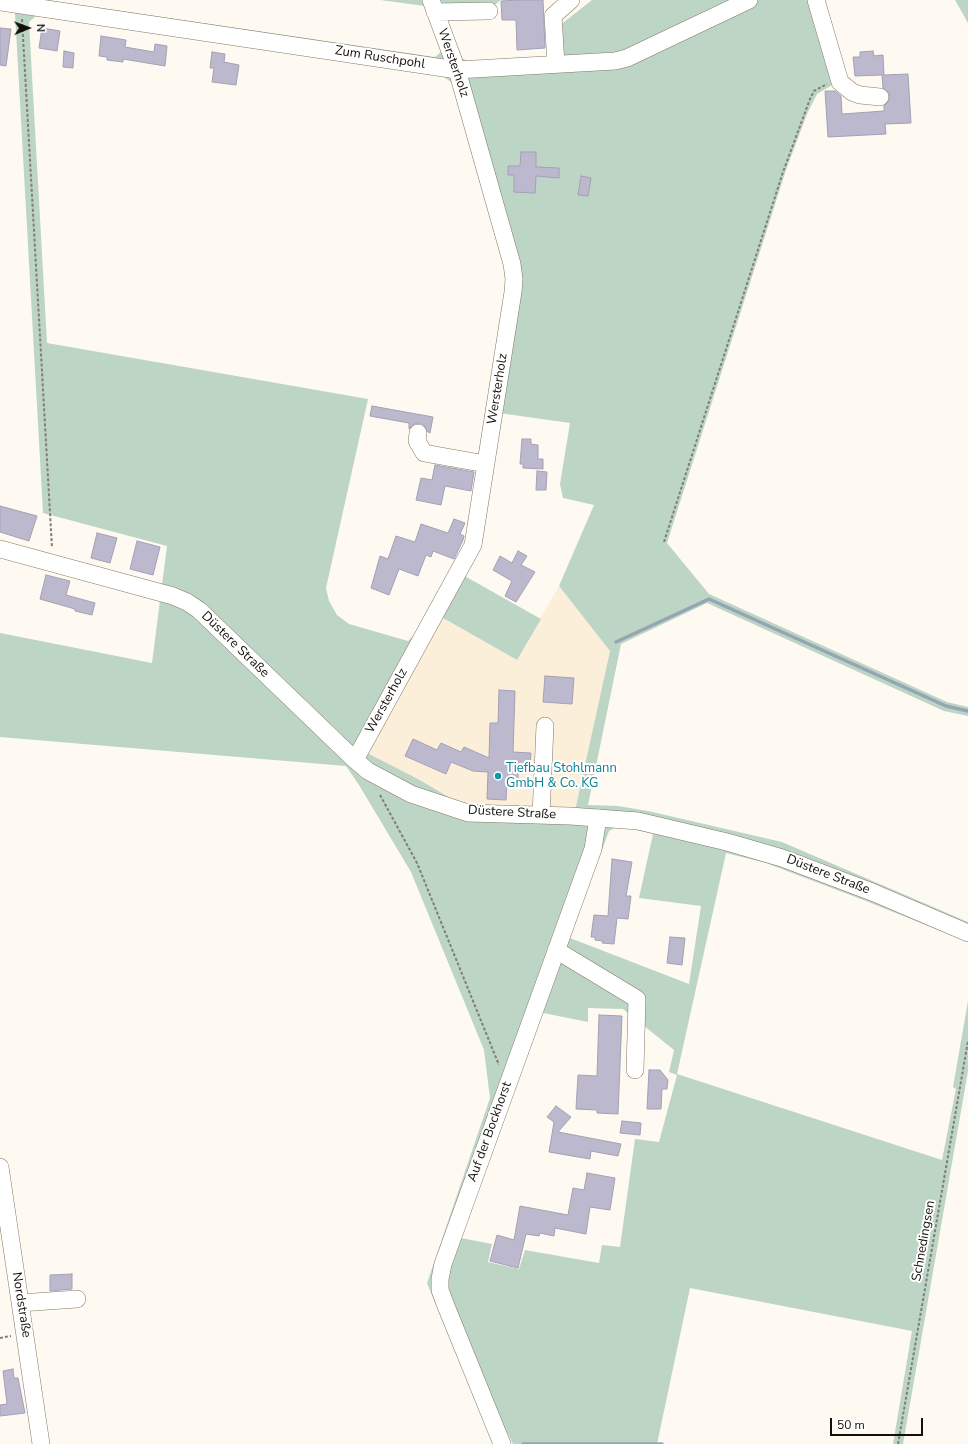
<!DOCTYPE html>
<meta charset="utf-8">
<style>
body{margin:0}
#map{position:relative;width:968px;height:1444px;overflow:hidden;background:#fef9f1;font-family:"Nunito Sans",sans-serif}
canvas{display:block}
.north{position:absolute;left:8px;top:8px;width:40px;height:40px;-webkit-text-stroke:3px #fff;paint-order:stroke;rotate:89deg;font-size:11px;font-weight:700;line-height:16px;text-align:center;color:#141009}
.north::after{content:'';display:block;margin:auto;width:14px;height:18px;background:#141009;clip-path:polygon(50% 0,100% 100%,50% 72%,0 100%)}
.scale{position:absolute;left:830px;top:1418px;width:93px;height:18px;box-sizing:border-box;border:2px solid #141009;border-top:0;padding-left:5px;font-size:12px;line-height:14px;white-space:nowrap;color:#141009;-webkit-text-stroke:3px #fff;paint-order:stroke}
</style>
<div id="map">
<canvas width="968" height="1444"></canvas>
<div class="north">N</div>
<div class="scale">50 m</div>
</div>
<script>
const context = document.querySelector('canvas').getContext('2d');
context.lineJoin = 'round';
function paint(path, color) {
  context.fillStyle = color;
  context.fill(path, 'evenodd');
}
function poly(rows) {
  const path = new Path2D();
  for (const r of rows) {
    path.moveTo(r[0], r[1]);
    for (let i = 2; i < r.length; i += 2) path.lineTo(r[i], r[i + 1]);
  }
  return path;
}
function stroke(path, color, width, dash) {
  context.strokeStyle = color;
  context.lineWidth = width;
  context.lineCap = dash ? 'butt' : 'round';
  context.setLineDash(dash || []);
  context.stroke(path);
}
function label(font, color, halo, rows, align = 'center') {
  context.font = font + ' "Nunito Sans",sans-serif';
  context.lineWidth = 4;
  context.setLineDash([]);
  context.textBaseline = 'middle';
  context.strokeStyle = halo;
  context.fillStyle = color;
  for (const [text, x, y, turn = 0] of rows) {
    context.save();
    context.translate(x, y);
    context.rotate((+turn || 0) * Math.PI / 180);
    context.textAlign = isNaN(turn) ? turn : align;
    if (halo) context.strokeText(text, 0, 0);
    context.fillText(text, 0, 0);
    context.restore();
  }
}
paint(poly([
 [559,586,610,651,576,806,572,814,469,809,365,752,436,614,516,660]
]), '#fcefd9');
paint(poly([
 [10,0,46,0,435,57,442,51,425,6,380,0,501,0,496,4,459,6,439,2,460,57,467,61,561,57,559,26,592,0,821,0,841,80,817,94,807,114,786,170,667,543,709,594,947,702,968,707,968,716,944,711,707,603,621,644,588,805,618,806,648,811,782,842,968,922,968,942,866,901,766,863,726,853,677,1074,942,1160,956,1089,953,1087,968,1001,968,1071,903,1444,893,1444,912,1331,690,1288,657,1444,513,1444,504,1426,487,1428,427,1283,490,1098,484,1050,411,872,359,785,346,766,0,737,0,633,152,663,167,546,43,513,15,13],
 [36,16,443,76,452,83,507,266,508,281,499,413,570,423,560,484,563,498,594,505,559,586,610,651,576,806,572,814,469,809,416,778,365,752,436,614,517,660,541,619,461,574,436,614,408,641,349,624,337,615,329,601,326,588,368,399,47,343,29,22],
 [618,826,653,834,639,898,701,906,689,984,570,938,609,831],
 [588,1008,623,1009,674,1050,669,1072,677,1075,659,1142,635,1139,620,1247,602,1245,599,1263,525,1250,519,1269,488,1262,492,1244,461,1238,543,1013,588,1022],
 [955,0,968,0,968,23]
]), '#bcd5c4');
stroke(poly([
 [616,642,709,599,946,706,968,711],
 [523,1444,662,1444]
]), '#95a5b4', 3.5);
const building = poly([
 [517,0,543,0,545,48,517,50,516,20,502,20,501,1,517,0],
 [0,28,11,29,6,66,0,65,0,28],
 [42,28,60,31,57,51,39,48,42,28],
 [101,36,126,40,125,47,154,52,155,44,167,46,165,66,123,59,123,62,107,60,107,57,99,56,101,36],
 [64,51,74,53,73,68,63,67,64,51],
 [873,51,874,56,883,55,884,75,908,74,911,123,885,124,886,134,828,137,825,91,835,91,841,96,842,114,884,111,884,106,888,102,890,98,889,93,883,88,882,75,855,76,853,57,860,57,860,52,873,51],
 [212,52,225,54,224,62,239,65,236,85,212,82,214,68,210,68,212,52],
 [521,152,536,152,536,167,559,168,559,178,536,176,535,193,514,192,514,175,508,175,508,166,520,166,521,152],
 [581,176,591,178,588,196,578,195,581,176],
 [372,406,433,417,430,433,428,432,424,425,420,423,414,424,409,429,409,423,370,416,372,406],
 [522,439,531,439,531,444,538,445,538,459,543,459,543,469,523,468,523,464,520,464,522,439],
 [435,465,474,472,471,491,445,486,441,505,416,500,421,478,432,480,435,465],
 [537,471,547,472,546,490,536,490,537,471],
 [0,506,37,516,29,541,0,532,0,506],
 [454,519,465,523,460,534,464,536,463,540,454,559,433,551,431,557,426,555,418,576,399,569,389,595,371,588,380,556,388,559,396,536,415,542,421,524,448,533,454,519],
 [97,533,117,538,110,563,91,558,97,533],
 [137,541,160,547,153,575,130,569,137,541],
 [518,551,527,556,521,565,535,572,516,602,505,596,512,581,493,570,500,556,512,563,518,551],
 [46,575,70,581,66,595,95,603,92,615,75,611,75,609,40,599,46,575],
 [545,676,574,678,572,704,543,702,545,676],
 [499,690,515,691,513,752,531,753,530,766,518,765,518,781,507,781,506,800,487,799,488,772,473,771,451,762,446,774,405,756,413,739,437,750,441,743,461,752,464,747,489,758,490,723,498,723,499,690],
 [612,859,632,862,626,896,631,896,628,919,617,918,614,944,602,943,603,941,595,940,595,937,591,937,594,915,608,916,612,859],
 [670,937,685,938,682,965,667,963,670,937],
 [599,1015,622,1016,618,1114,597,1113,597,1110,576,1109,578,1075,597,1076,599,1015],
 [649,1070,660,1070,668,1080,667,1089,662,1089,661,1109,647,1109,649,1070],
 [556,1106,571,1117,558,1132,621,1144,618,1156,591,1151,590,1159,549,1152,554,1122,547,1117,556,1106],
 [622,1121,641,1123,640,1135,620,1133,622,1121],
 [587,1173,615,1178,610,1210,590,1207,586,1234,555,1228,554,1236,540,1233,539,1236,526,1234,518,1268,490,1261,497,1235,514,1240,520,1206,568,1215,573,1188,584,1190,587,1173],
 [72,1274,72,1289,50,1291,50,1275,72,1274],
 [13,1369,14,1378,18,1378,25,1413,0,1416,0,1405,7,1404,3,1371,13,1369]
]);
paint(building, '#bcb8ce');
stroke(building, '#a4a0b5', 1);
const minor = poly([
 [816,0,840,82,852,92,860,95,880,97],
 [0,2,457,70,615,61,627,58,749,0],
 [435,12,489,11],
 [556,64,553,16,571,0],
 [418,433,417,441,424,453,486,464],
 [0,549,173,596,187,602,199,610,355,760,368,771,411,794,468,813,570,816,638,821,727,842,782,858,872,892,968,933],
 [355,760,473,545,513,292,514,279,512,264,457,70,431,0],
 [541,815,545,726],
 [556,950,637,999,635,1070],
 [0,1167,41,1444],
 [20,1303,77,1299],
 [502,1444,446,1306,440,1290,440,1279,443,1264,593,849,598,818]
]);
stroke(minor, '#847866', 18);
stroke(poly([
 [22,19,52,548],
 [664,542,783,172,810,99,814,91,827,84],
 [380,795,417,863,499,1065],
 [0,1338,11,1336],
 [898,1444,968,1041]
]), '#827e76', 2, [3, 2]);
stroke(minor, '#fff', 17);
for (const [x, y, r, color] of [
 [498,776,4,"#0f9aa8"]
]) {
  const dot = new Path2D();
  dot.arc(x, y, r, 0, 2 * Math.PI);
  context.fillStyle = color;
  context.fill(dot);
  stroke(dot, '#fff', 1.5);
}
label('13px', '#141009', '#fff', [
 ["Zum Ruschpohl",380,58,9],
 ["Wersterholz",453,63,71],
 ["Wersterholz",498,389,-81],
 ["Düstere Straße",235,645,44],
 ["Wersterholz",387,701,-61],
 ["Düstere Straße",512,813,3],
 ["Düstere Straße",828,875,21],
 ["Auf der Bockhorst",490,1132,-70],
 ["Schnedingsen",924,1241,-80],
 ["Nordstraße",21,1305,81]
]);
label('13px', '#0d838f', '#fff', [
 ["Tiefbau Stohlmann",506,769],
 ["GmbH & Co. KG",506,784]
], 'left');
</script>
